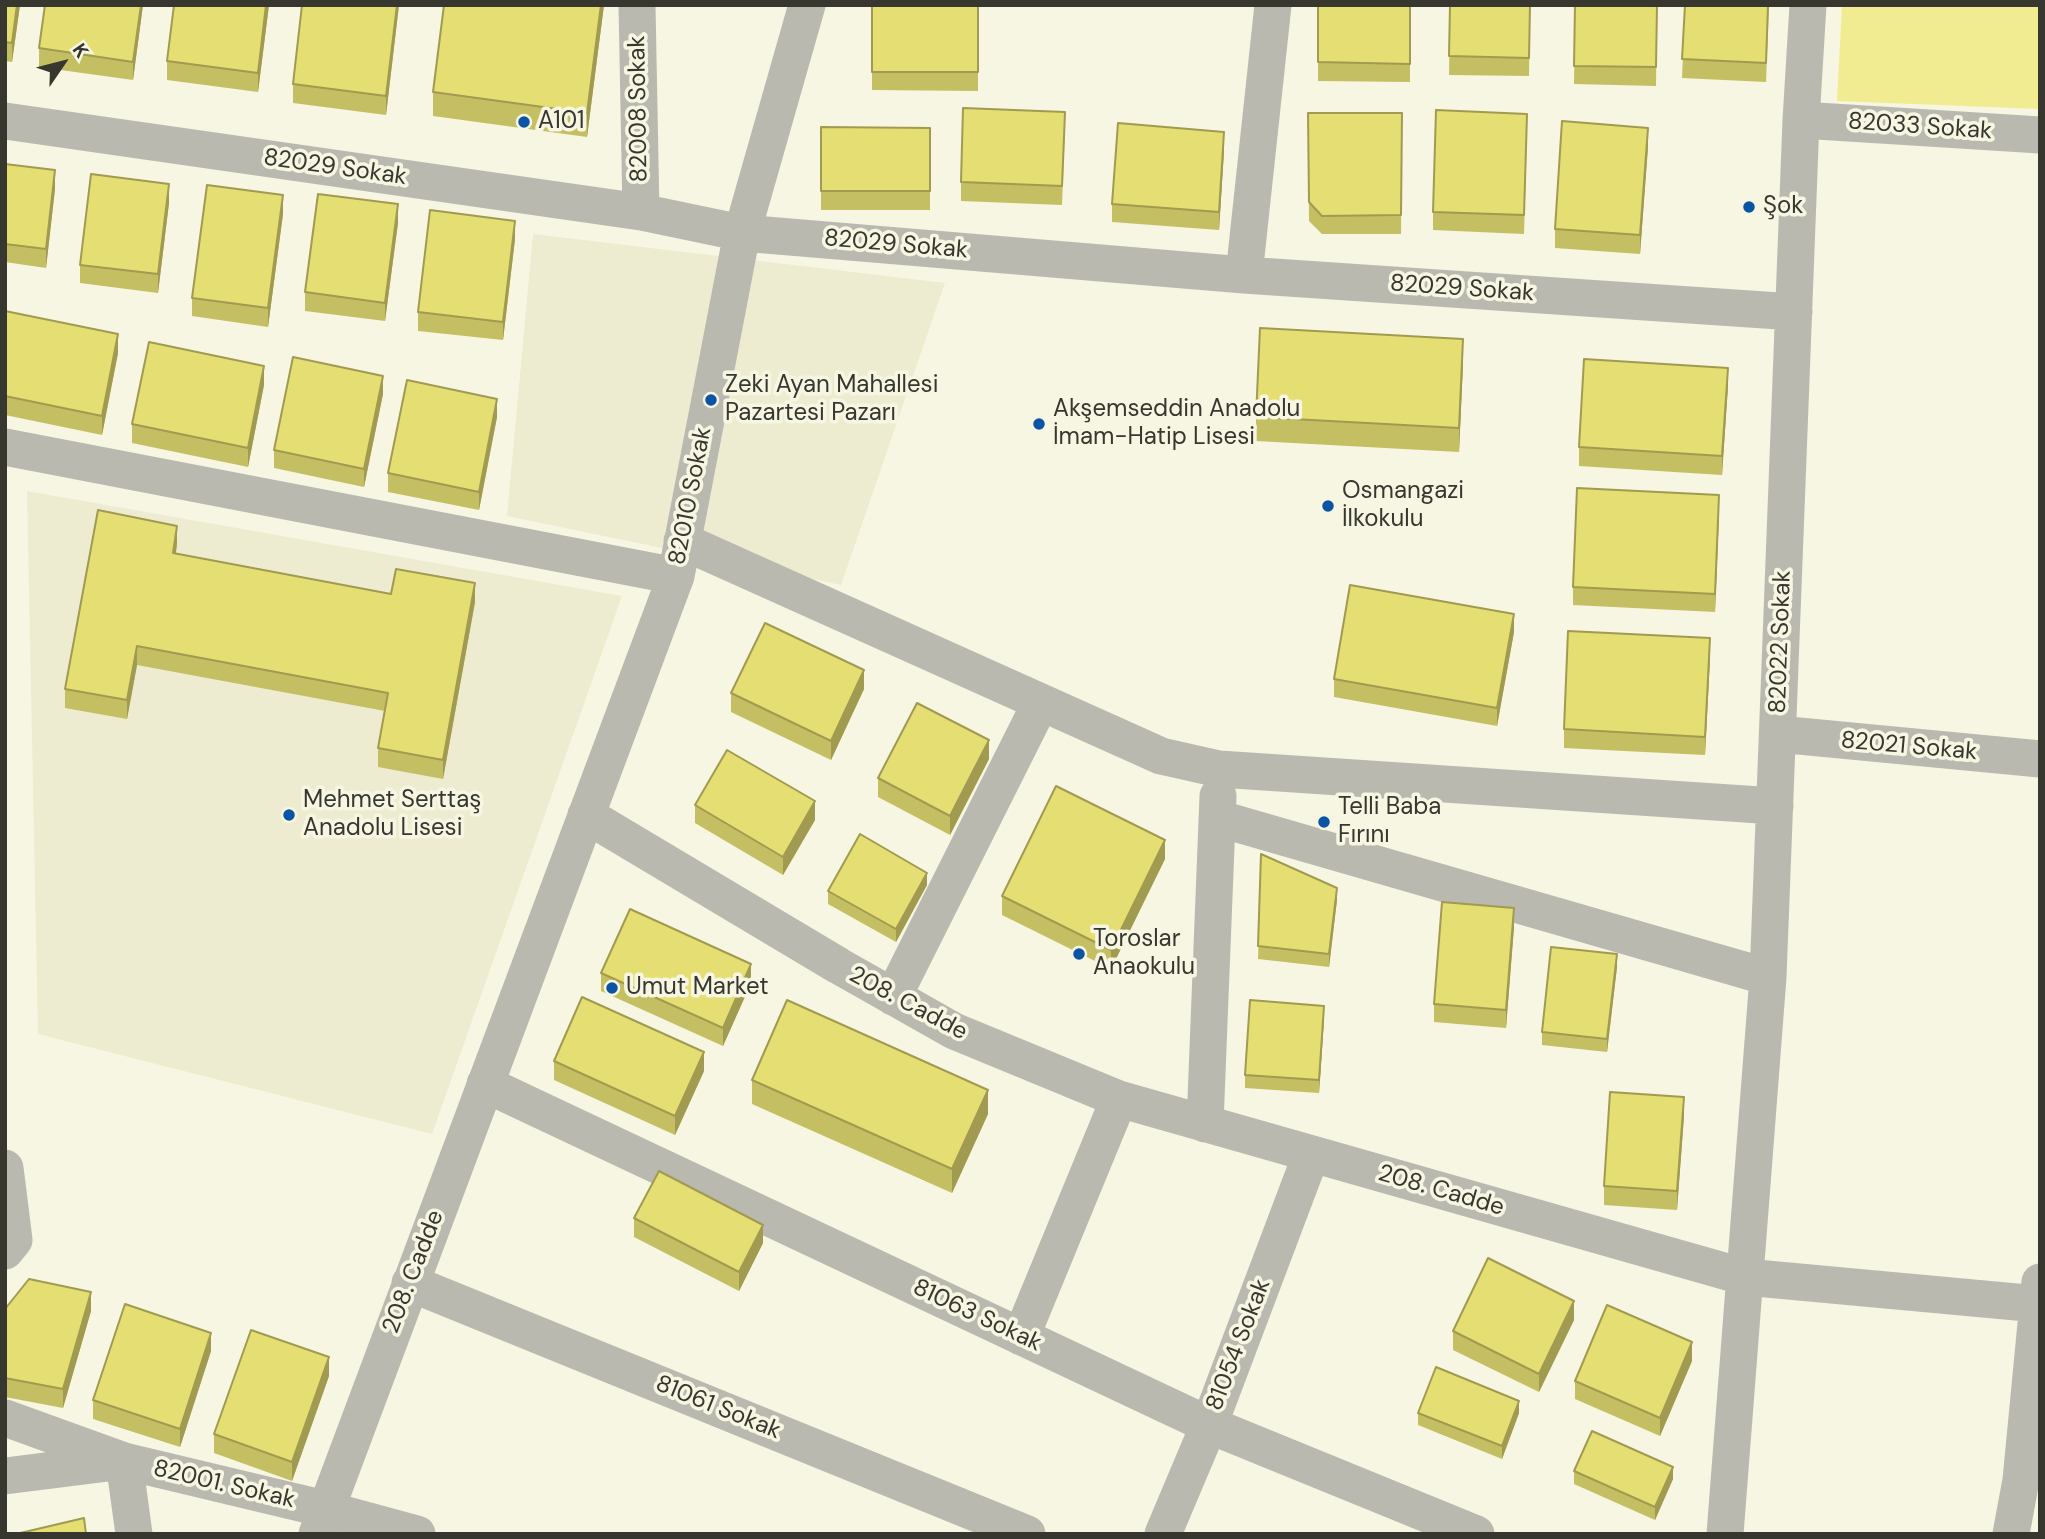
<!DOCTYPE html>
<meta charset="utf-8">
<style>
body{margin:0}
#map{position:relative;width:2045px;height:1539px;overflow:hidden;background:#f7f6e2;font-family:"DM Sans",sans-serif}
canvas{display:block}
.frame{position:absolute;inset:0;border:7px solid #37372f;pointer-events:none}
.north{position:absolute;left:28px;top:28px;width:70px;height:70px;-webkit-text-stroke:5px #f7f6e2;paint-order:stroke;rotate:55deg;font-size:19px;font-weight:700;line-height:28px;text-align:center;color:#37372f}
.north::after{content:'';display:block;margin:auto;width:24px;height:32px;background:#37372f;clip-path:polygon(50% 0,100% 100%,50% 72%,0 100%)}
</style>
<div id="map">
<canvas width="2045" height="1539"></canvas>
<div class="frame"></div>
<div class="north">K</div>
</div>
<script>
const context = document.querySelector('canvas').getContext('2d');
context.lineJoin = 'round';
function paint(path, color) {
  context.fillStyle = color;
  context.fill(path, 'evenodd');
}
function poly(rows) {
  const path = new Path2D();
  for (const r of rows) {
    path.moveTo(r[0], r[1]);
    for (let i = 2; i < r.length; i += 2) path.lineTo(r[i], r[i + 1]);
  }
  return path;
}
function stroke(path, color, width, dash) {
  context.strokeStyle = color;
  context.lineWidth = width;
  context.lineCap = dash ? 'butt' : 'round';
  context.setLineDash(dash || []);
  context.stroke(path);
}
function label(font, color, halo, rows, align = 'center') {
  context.font = font + ' "DM Sans",sans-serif';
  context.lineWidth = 7;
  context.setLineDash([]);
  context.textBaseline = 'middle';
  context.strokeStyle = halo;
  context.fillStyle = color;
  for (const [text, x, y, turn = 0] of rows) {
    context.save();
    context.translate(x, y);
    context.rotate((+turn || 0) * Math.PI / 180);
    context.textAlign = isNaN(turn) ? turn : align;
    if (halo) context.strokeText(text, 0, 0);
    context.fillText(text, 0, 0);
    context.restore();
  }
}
paint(poly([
 [533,234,945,283,841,585,507,516],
 [27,491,622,596,432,1134,38,1034]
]), '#edecd0');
paint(poly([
 [1842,5,2040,5,2040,109,1837,101]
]), '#f1ec92');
stroke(poly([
 [637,5,641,212],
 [1801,120,2040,135],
 [5,121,641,212,742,233,1244,275,1794,312],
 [1244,275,1273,5],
 [5,447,676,576],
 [682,541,1161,756,1219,769,1775,806],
 [1778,734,2040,759],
 [586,815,839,966,954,1031,1119,1099,1745,1277,2038,1304],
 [1217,818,1768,977],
 [893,997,1041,702],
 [485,1084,1209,1425,1476,1534],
 [1205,1124,1218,796],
 [5,1168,14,1240,5,1251],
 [410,1283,1027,1534],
 [1021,1337,1119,1099],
 [5,1418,124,1461,134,1534],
 [5,1476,124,1461,325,1509,417,1534],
 [317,1534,676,576,742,233,807,5],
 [1163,1534,1209,1425,1311,1155],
 [1725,1534,1768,977,1801,120,1808,5],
 [2011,1534,2021,1480,2040,1282]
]), '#b9b9b0', 37);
paint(poly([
 [5,5,20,5,12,62,5,61],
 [143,5,133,80,39,67,39,48],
 [174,5,269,5,258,92,167,80,167,61],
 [302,5,399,5,386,115,293,103,293,84],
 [444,5,604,5,587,137,433,116,433,92],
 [872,5,978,5,978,91,872,90],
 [1318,5,1410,5,1410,82,1318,81],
 [1450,5,1530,5,1529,76,1449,75],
 [1575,5,1657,5,1656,86,1574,84],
 [1685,5,1769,5,1766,82,1682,78],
 [1308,113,1402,113,1401,234,1322,234,1309,221],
 [821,127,930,128,930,210,821,210],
 [1065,130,1062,205,961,201,961,182],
 [1527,132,1524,234,1433,230,1433,212],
 [1648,147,1640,254,1555,248,1555,229],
 [1224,151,1219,230,1112,222,1112,204],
 [5,164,55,189,46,268,5,262],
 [169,203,158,293,80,283,80,265],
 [283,214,268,327,192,316,192,298],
 [398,223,385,321,305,311,305,292],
 [515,239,503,340,418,331,418,312],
 [5,311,118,353,102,435,5,415],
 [1463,364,1459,452,1256,441,1256,417],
 [264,385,248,467,132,443,132,424],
 [1728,386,1722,475,1579,466,1579,447],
 [383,394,364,487,274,468,274,450],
 [497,417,479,510,388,492,388,473],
 [1719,514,1715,612,1573,605,1573,587],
 [177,544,176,553,391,594,475,602,443,779,378,767,378,748,385,711,137,665,127,719,65,708,65,689],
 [1514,632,1497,726,1334,697,1334,679],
 [1710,657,1705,755,1564,748,1564,729],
 [864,689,831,760,731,712,731,693],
 [989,759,950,835,878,797,878,778],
 [695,805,815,820,783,875,695,823],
 [1261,854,1337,900,1329,967,1258,959],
 [1165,859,1111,969,1002,915,1002,896],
 [927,885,896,942,828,904,828,891],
 [1514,927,1506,1028,1434,1022,1434,1004],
 [1617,967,1607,1052,1542,1045,1542,1032],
 [601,973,751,983,723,1046,601,991],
 [1324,1019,1319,1093,1245,1088,1245,1075],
 [554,1061,704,1071,675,1135,554,1080],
 [752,1080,988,1114,952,1193,752,1104],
 [1684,1116,1677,1210,1604,1205,1604,1186],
 [634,1218,763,1243,739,1291,634,1237],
 [5,1309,91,1311,63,1408,5,1397],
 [1574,1320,1539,1392,1453,1350,1453,1331],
 [211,1351,180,1447,93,1419,93,1400],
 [1692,1361,1660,1436,1575,1399,1575,1381],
 [329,1376,292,1481,214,1453,214,1434],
 [1418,1413,1519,1413,1502,1459,1418,1425],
 [1574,1471,1673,1479,1655,1520,1574,1484]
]), '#c5bf63');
paint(poly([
 [17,5,20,5,12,62,12,43],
 [141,5,143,5,133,80,133,62],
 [266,5,269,5,258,92,258,73],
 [397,5,399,5,386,115,386,96],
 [601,5,604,5,587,137,587,113],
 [1648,128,1648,147,1640,254,1640,235],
 [1224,132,1224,151,1219,230,1219,212],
 [55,170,55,189,46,268,46,249],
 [169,184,169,203,158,293,158,274],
 [283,195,283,214,268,327,268,308],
 [398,204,398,223,385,321,385,303],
 [515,221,515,239,503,340,503,322],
 [118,334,118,353,102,435,102,416],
 [1463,339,1463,364,1459,452,1459,428],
 [264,366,264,385,248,467,248,448],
 [1728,368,1728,386,1722,475,1722,456],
 [383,376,383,394,364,487,364,469],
 [497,399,497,417,479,510,479,492],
 [1719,495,1719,514,1715,612,1715,594],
 [177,526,177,544,173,571,173,553],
 [475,583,475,602,443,779,443,760],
 [1514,614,1514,632,1497,726,1497,708],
 [1710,638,1710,657,1705,755,1705,737],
 [137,646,137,665,127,719,127,700],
 [864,670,864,689,831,760,831,741],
 [989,740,989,759,950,835,950,816],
 [815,801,815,820,783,875,783,857],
 [1165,840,1165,859,1111,969,1111,950],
 [927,873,927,885,896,942,896,929],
 [1337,888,1337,900,1329,967,1329,954],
 [1514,908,1514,927,1506,1028,1506,1010],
 [1617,954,1617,967,1607,1052,1607,1039],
 [751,964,751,983,723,1046,723,1028],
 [1324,1006,1324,1019,1319,1093,1319,1080],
 [704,1052,704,1071,675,1135,675,1116],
 [988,1090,988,1114,952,1193,952,1169],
 [1684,1097,1684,1116,1677,1210,1677,1191],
 [763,1225,763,1243,739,1291,739,1272],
 [91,1292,91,1311,63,1408,63,1389],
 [1574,1301,1574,1320,1539,1392,1539,1374],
 [211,1333,211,1351,180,1447,180,1429],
 [1692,1342,1692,1361,1660,1436,1660,1418],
 [329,1357,329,1376,292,1481,292,1462],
 [1519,1401,1519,1413,1502,1459,1502,1446],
 [1673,1467,1673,1479,1655,1520,1655,1507]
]), '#a09b50');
const building = poly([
 [5,5,17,5,12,43,5,42,5,5],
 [45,5,141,5,133,62,39,48,45,5],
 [174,5,266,5,258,73,167,61,174,5],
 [302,5,397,5,386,96,293,84,302,5],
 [444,5,601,5,587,113,433,92,444,5],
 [872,5,978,5,978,72,872,72,872,5],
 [1318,5,1410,5,1410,64,1318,62,1318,5],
 [1450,5,1530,5,1529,58,1449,56,1450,5],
 [1575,5,1657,5,1656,67,1574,66,1575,5],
 [1685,5,1768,5,1766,63,1682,59,1685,5],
 [963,108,1065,112,1062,186,961,182,963,108],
 [1436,110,1527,114,1524,215,1433,212,1436,110],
 [1308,113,1402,113,1401,215,1322,216,1309,202,1308,113],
 [1562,121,1648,128,1640,235,1555,229,1562,121],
 [1118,123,1224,132,1219,212,1112,204,1118,123],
 [821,127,930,128,930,191,821,191,821,127],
 [5,164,55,170,46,249,5,244,5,164],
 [91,174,169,184,158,274,80,265,91,174],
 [207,185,283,195,268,308,192,298,207,185],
 [318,194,398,204,385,303,305,292,318,194],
 [430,210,515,221,503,322,418,312,430,210],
 [5,311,118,334,102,416,5,396,5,311],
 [1260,328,1463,339,1459,428,1256,417,1260,328],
 [149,342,264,366,248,448,132,424,149,342],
 [293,357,383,376,364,469,274,450,293,357],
 [1584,359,1728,368,1722,456,1579,447,1584,359],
 [407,380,497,399,479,492,388,473,407,380],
 [1577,488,1719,495,1715,594,1573,587,1577,488],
 [98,510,177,526,173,553,391,594,396,569,475,583,443,760,378,748,388,693,137,646,127,700,65,689,98,510],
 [1350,585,1514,614,1497,708,1334,679,1350,585],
 [765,623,864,670,831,741,731,693,765,623],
 [1568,631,1710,638,1705,737,1564,729,1568,631],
 [917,703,989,740,950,816,878,778,917,703],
 [727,750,815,801,783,857,695,805,727,750],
 [1056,786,1165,840,1111,950,1002,896,1056,786],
 [860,834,927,873,896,929,828,891,860,834],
 [1261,854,1337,888,1329,954,1258,946,1261,854],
 [1442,902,1514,908,1506,1010,1434,1004,1442,902],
 [630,909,751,964,723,1028,601,973,630,909],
 [1551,947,1617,954,1607,1039,1542,1032,1551,947],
 [582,997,704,1052,675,1116,554,1061,582,997],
 [787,1000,988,1090,952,1169,752,1080,787,1000],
 [1250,1000,1324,1006,1319,1080,1245,1075,1250,1000],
 [1610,1092,1684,1097,1677,1191,1604,1186,1610,1092],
 [659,1171,763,1225,739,1272,634,1218,659,1171],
 [1488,1258,1574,1301,1539,1374,1453,1331,1488,1258],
 [29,1279,91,1292,63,1389,5,1378,5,1309,29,1279],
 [125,1304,211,1333,180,1429,93,1400,125,1304],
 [1607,1305,1692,1342,1660,1418,1575,1381,1607,1305],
 [251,1330,329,1357,292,1462,214,1434,251,1330],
 [1436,1367,1519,1401,1502,1446,1418,1413,1436,1367],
 [1592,1431,1673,1467,1655,1507,1574,1471,1592,1431],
 [84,1518,86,1534,16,1534,84,1518]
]);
paint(building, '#e5de73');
stroke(building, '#a09b50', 2);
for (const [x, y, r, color] of [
 [524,122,7,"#0b54a3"],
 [1749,207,7,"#0b54a3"],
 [711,400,7,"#0b54a3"],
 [1039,424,7,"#0b54a3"],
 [1328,506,7,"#0b54a3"],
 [289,815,7,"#0b54a3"],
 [1324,822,7,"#0b54a3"],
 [1079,954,7,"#0b54a3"],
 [612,988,7,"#0b54a3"]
]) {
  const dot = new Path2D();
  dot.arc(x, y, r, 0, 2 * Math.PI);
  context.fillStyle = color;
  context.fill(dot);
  stroke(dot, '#f7f6e2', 2.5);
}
label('24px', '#37372f', '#f7f6e2', [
 ["82008 Sokak",639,109,-91],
 ["82033 Sokak",1920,127,4],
 ["82029 Sokak",335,168,8],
 ["82029 Sokak",896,245,5],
 ["82029 Sokak",1462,289,4],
 ["82010 Sokak",691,496,-79],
 ["82022 Sokak",1781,642,-88],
 ["82021 Sokak",1909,747,5],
 ["208. Cadde",908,1004,28],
 ["208. Cadde",1441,1191,16],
 ["208. Cadde",414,1272,-69],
 ["81063 Sokak",977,1316,25],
 ["81054 Sokak",1239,1345,-69],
 ["81061 Sokak",718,1408,22],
 ["82001. Sokak",224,1485,13]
]);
label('24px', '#37372f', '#f7f6e2', [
 ["A101",538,122],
 ["Şok",1763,207],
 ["Zeki Ayan Mahallesi",725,386],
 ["Pazartesi Pazarı",725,414],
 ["Akşemseddin Anadolu",1053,410],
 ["İmam-Hatip Lisesi",1053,438],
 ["Osmangazi",1342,492],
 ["İlkokulu",1342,520],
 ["Mehmet Serttaş",303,801],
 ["Anadolu Lisesi",303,829],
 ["Telli Baba",1338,808],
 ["Fırını",1338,836],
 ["Toroslar",1093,940],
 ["Anaokulu",1093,968],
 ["Umut Market",626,988]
], 'left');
</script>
